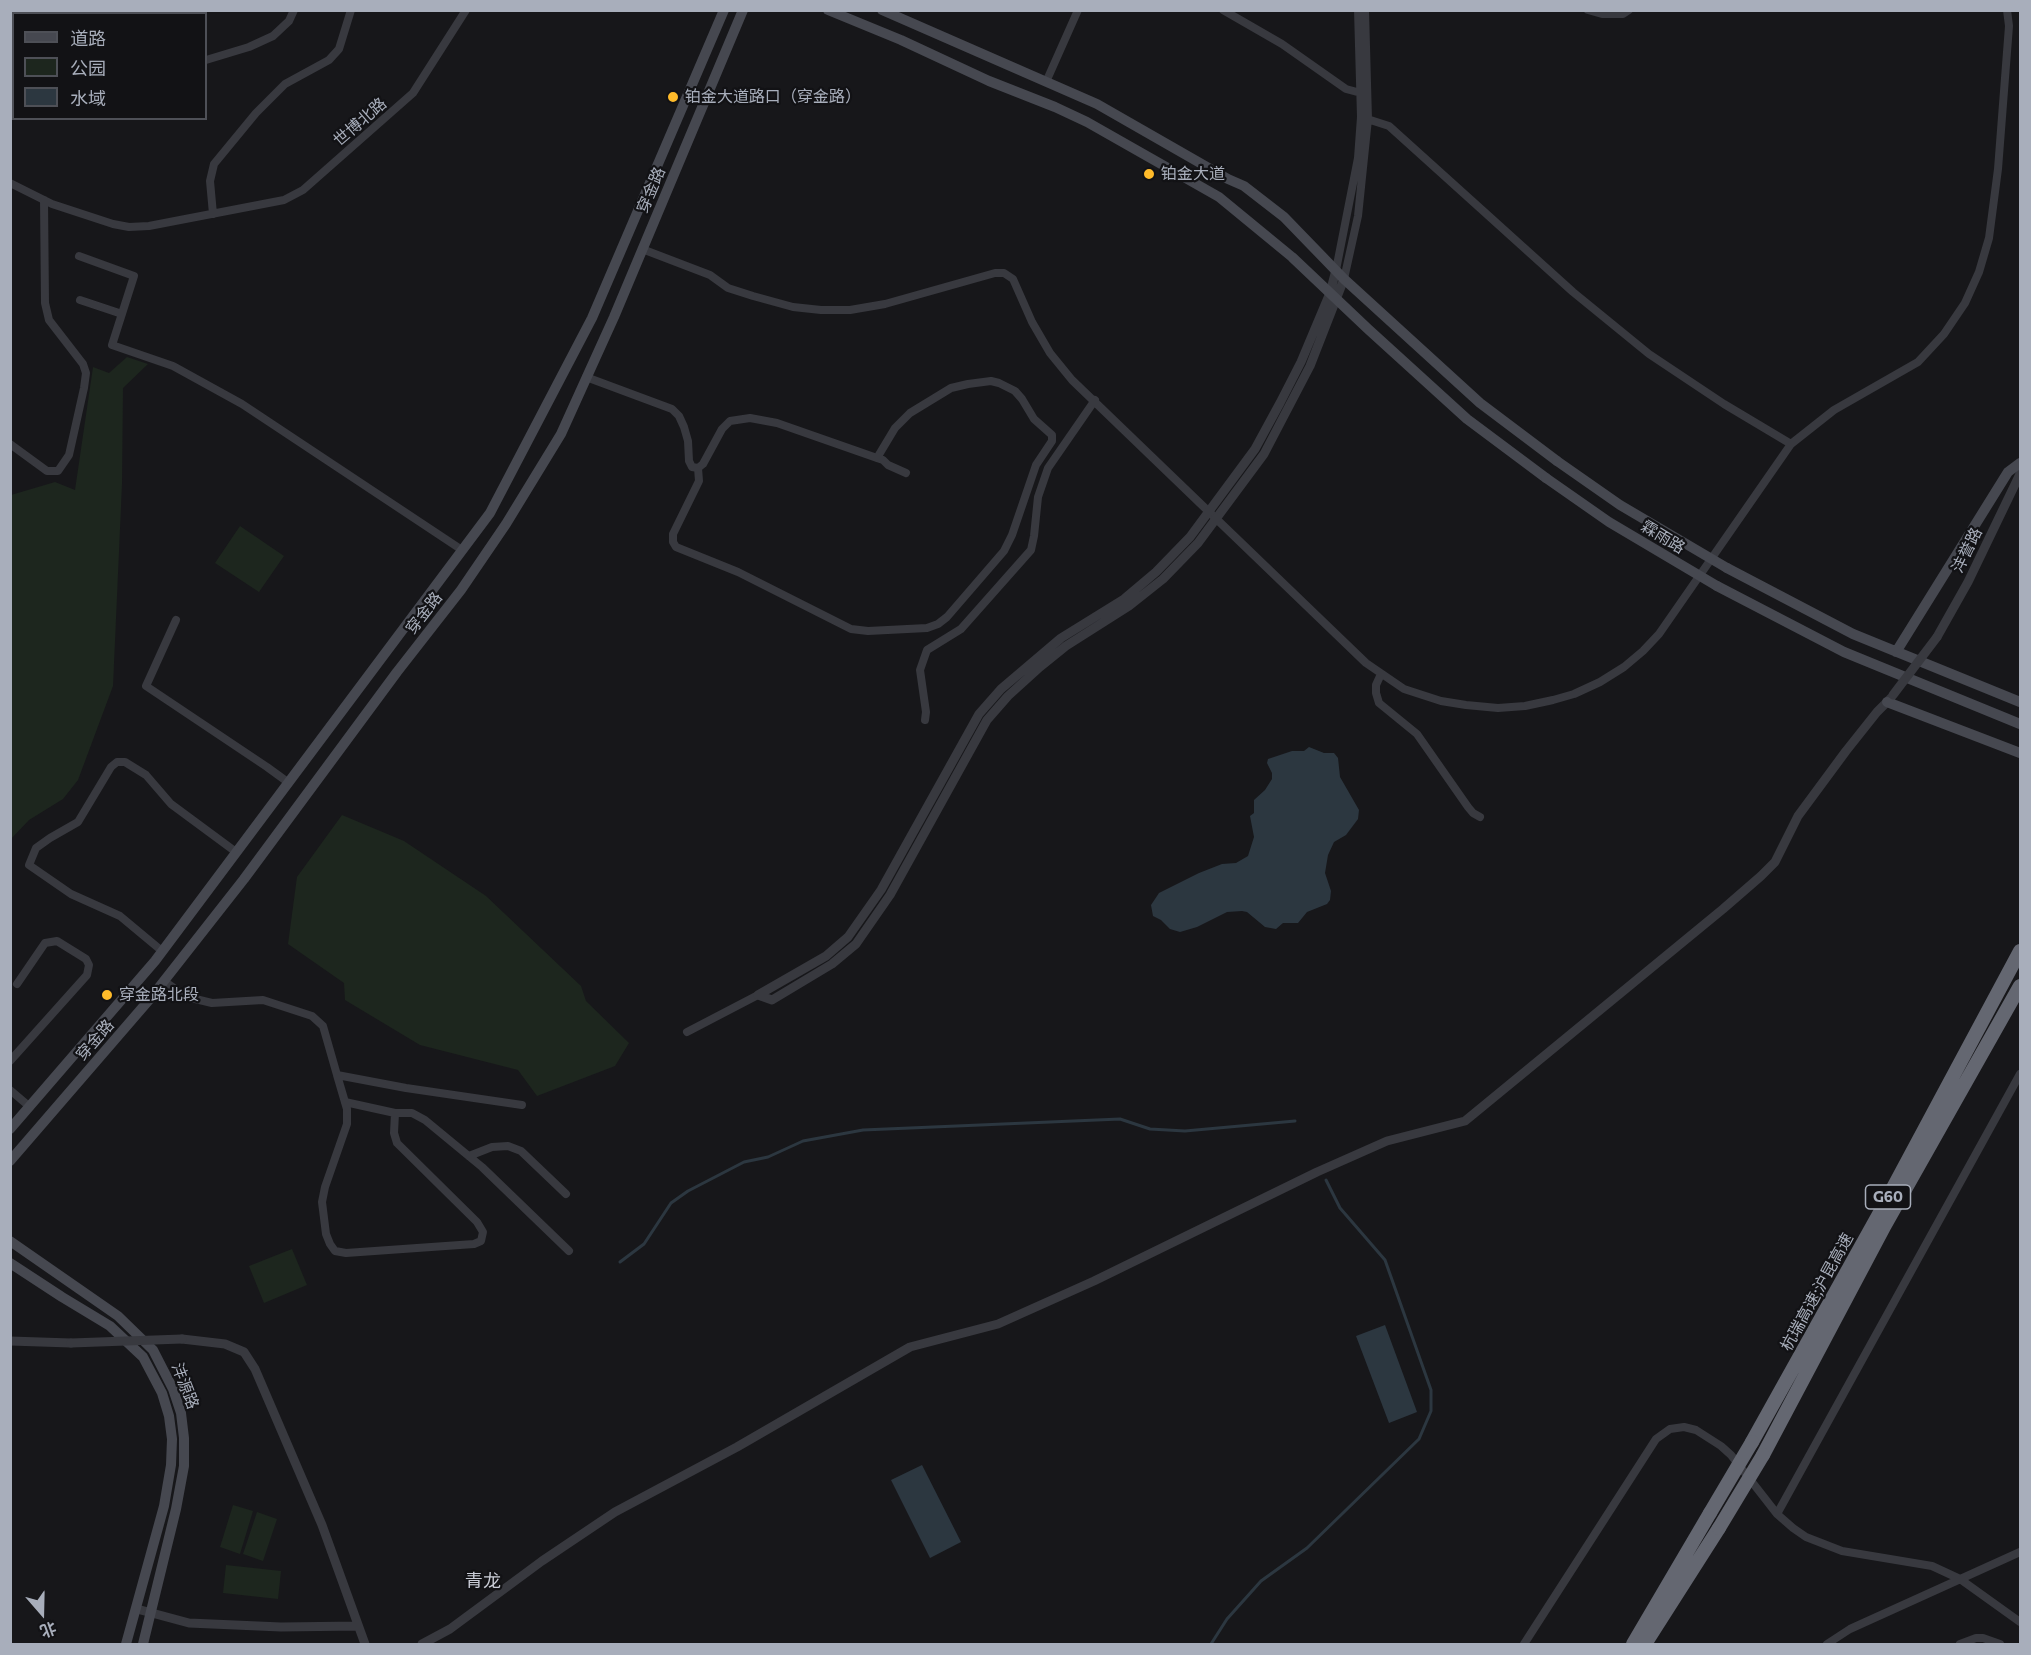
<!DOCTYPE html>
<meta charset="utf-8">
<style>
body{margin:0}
#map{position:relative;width:2031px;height:1655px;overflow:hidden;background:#17171a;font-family:Commissioner,"Noto Sans SC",sans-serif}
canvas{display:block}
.frame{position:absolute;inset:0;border:12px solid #a8aebb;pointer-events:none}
.legend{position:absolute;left:12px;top:12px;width:195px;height:108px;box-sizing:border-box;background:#121215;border:2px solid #4e5057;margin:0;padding:8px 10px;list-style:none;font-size:18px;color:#a8aebb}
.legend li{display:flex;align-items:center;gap:12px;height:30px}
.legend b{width:30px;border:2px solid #4e5057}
.north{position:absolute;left:12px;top:1583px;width:60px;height:60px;-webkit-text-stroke:4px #121215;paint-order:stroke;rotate:160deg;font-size:16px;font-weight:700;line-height:24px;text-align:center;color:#a8aebb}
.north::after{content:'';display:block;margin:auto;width:21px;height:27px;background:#a8aebb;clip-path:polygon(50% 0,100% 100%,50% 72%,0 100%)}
</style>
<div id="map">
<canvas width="2031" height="1655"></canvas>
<div class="frame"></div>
<ul class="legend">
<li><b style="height:8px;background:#464850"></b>道路</li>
<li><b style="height:16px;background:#1d261e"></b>公园</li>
<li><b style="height:16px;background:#2c3740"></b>水域</li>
</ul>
<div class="north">北</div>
</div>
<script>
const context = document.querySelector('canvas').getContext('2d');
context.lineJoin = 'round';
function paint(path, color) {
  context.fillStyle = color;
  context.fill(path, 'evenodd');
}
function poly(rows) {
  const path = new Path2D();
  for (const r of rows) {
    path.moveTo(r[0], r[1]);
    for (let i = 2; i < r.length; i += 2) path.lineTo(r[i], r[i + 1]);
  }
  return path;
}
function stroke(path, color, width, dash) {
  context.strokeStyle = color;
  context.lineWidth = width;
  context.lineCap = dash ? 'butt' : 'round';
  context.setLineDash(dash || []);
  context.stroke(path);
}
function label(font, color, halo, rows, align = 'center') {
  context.font = font + ' Commissioner,"Noto Sans SC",sans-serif';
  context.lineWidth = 4.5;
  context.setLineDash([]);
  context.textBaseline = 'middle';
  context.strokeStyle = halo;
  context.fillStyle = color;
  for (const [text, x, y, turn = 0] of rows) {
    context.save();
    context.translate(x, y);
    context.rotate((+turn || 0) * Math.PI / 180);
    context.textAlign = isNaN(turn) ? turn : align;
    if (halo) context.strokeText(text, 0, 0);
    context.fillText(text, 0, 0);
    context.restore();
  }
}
paint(poly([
 [127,357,148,364,123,388,122,484,113,686,78,780,63,799,29,820,11,839,11,495,55,482,75,490,93,367,109,373],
 [240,526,284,556,259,592,215,563],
 [342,815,404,841,486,896,581,986,586,1001,629,1043,615,1066,537,1096,518,1070,420,1045,345,1000,344,983,288,944,297,877],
 [292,1249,307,1285,264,1303,249,1266],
 [233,1505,253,1511,240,1554,220,1547],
 [257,1512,277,1519,263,1561,243,1554],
 [226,1565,281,1571,278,1599,223,1593]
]), '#1d261e');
paint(poly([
 [1309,747,1324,753,1334,753,1338,758,1340,777,1359,810,1358,819,1346,835,1334,842,1328,855,1325,873,1331,891,1330,900,1327,904,1307,912,1298,923,1283,923,1276,929,1265,927,1247,912,1242,911,1227,912,1197,927,1180,932,1170,929,1161,920,1153,916,1151,905,1159,893,1199,873,1222,864,1236,863,1248,856,1254,837,1250,816,1254,813,1254,800,1265,790,1272,779,1272,773,1267,763,1268,759,1292,751,1304,751],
 [1385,1325,1417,1412,1389,1423,1356,1336],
 [922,1465,961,1542,930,1558,891,1480]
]), '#2c3740');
stroke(poly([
 [620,1262,644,1244,671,1203,688,1191,744,1162,768,1157,803,1141,863,1130,1120,1119,1150,1129,1185,1131,1295,1121],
 [1211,1644,1227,1619,1261,1581,1307,1548,1419,1439,1431,1411,1431,1390,1385,1260,1340,1208,1326,1180]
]), '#2c3740', 3);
stroke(poly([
 [1223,10,1282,44,1346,89,1361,93],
 [1588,10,1602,14,1623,14,1629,10],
 [206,60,249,47,273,36,289,21,294,10],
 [10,74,14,77],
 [1046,82,1078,10],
 [1361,117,1389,126,1573,292,1649,354,1724,404,1791,444,1834,410,1918,362,1944,334,1965,303,1979,272,1989,238,1998,169,2009,26,2007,10],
 [10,183,52,204,113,224,129,227,149,226,284,200,303,190,413,93,466,10],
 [213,214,210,181,214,164,256,113,285,84,329,60,339,49,351,10],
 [642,249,710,275,728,288,753,296,793,307,821,310,850,310,885,304,995,273,1004,273,1013,279,1032,322,1050,353,1072,380,1366,663,1404,689,1441,701,1466,705,1498,708,1525,706,1553,700,1574,694,1600,682,1624,667,1643,651,1659,634,1791,444],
 [79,256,134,276,112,345,173,366,242,404,462,550],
 [1336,270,1358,158,1361,117,1358,10],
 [1344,279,1358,216,1368,119,1365,10],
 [80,300,122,314],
 [586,377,672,409,679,416,684,427,688,441,689,461,692,467,698,468,703,464,722,429,730,421,750,418,777,423,877,458,883,460,888,465,906,473],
 [10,444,47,471,58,471,69,455,84,388,86,373,83,364,49,320,45,303,44,200],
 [698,468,699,481,673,534,673,542,676,547,738,572,851,629,868,631,927,628,938,624,947,617,1004,551,1012,535,1036,465,1052,441,1052,435,1034,419,1022,399,1015,391,999,383,991,381,968,384,951,388,910,413,895,428,877,458],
 [176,620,146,686,267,767,289,783],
 [1381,674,1376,685,1376,693,1379,703,1417,734,1468,807,1473,813,1480,817],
 [925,720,926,712,920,670,927,650,961,629,1031,550,1034,536,1038,497,1048,468,1095,400],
 [162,951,120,916,71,894,29,865,36,848,50,838,78,822,111,767,117,762,125,762,146,775,171,804,236,852],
 [164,981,187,997,212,1003,263,1000,312,1016,323,1026,337,1075,406,1088,522,1105],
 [687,1032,758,995],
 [10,1061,87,975,89,965,86,959,57,941,45,943,17,984],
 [337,1075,347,1109,347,1124,325,1187,322,1202,326,1234,330,1244,335,1251,346,1253,474,1244,481,1241,483,1232,477,1222,397,1143,394,1133,395,1113],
 [10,1090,30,1107],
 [345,1102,395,1113,412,1113,425,1120,482,1167,569,1251],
 [469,1156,492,1147,508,1146,521,1151,566,1194],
 [1777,1514,2020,1074],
 [1524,1644,1656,1439,1670,1429,1684,1427,1696,1430,1721,1446,1731,1455,1777,1514,1793,1528,1806,1537,1842,1551,1932,1566,1960,1579,2020,1622],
 [1827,1644,1850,1629,2020,1552],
 [1960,1644,1976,1638,1983,1638,2000,1644]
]), '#38393f', 8);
stroke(poly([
 [1937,637,1968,582,2020,474],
 [758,995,772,1000,832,964,856,944,890,895,987,720,1008,696,1040,667,1066,646,1129,606,1163,579,1198,543,1264,454,1310,366,1344,279],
 [758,995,826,956,848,937,881,890,979,714,1001,689,1061,638,1124,599,1156,572,1190,537,1255,449,1280,403,1301,362,1330,293,1336,270],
 [182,1339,225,1344,244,1352,255,1369,322,1525,365,1644],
 [10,1341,71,1343],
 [137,1609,189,1623,281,1627,358,1626],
 [422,1644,450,1629,542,1561,615,1512,737,1447,910,1347,998,1324,1094,1281,1317,1172,1387,1141,1465,1121,1723,909,1761,876,1775,862,1798,816,1846,751,1877,712,1891,698]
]), '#38393f', 9);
stroke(poly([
 [828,10,901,40,989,81,1055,107,1087,122,1219,197,1292,257,1368,329,1467,419,1546,478],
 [882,10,1097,104,1228,179,1244,186,1284,217,1344,279,1480,403,1557,461],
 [1727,568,1853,634,2020,702],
 [1717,586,1844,652,2020,724],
 [1896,652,2008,472,2020,463],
 [1887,702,2020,753],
 [10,1129,155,961,490,513,592,318,724,10],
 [10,1161,149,1000,244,879,397,672,461,590,506,524,561,434,614,317,743,10],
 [10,1241,118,1316,153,1350,173,1389,181,1413,184,1438,184,1466,176,1509,143,1644],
 [10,1263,62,1297,110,1326,143,1357,162,1393,169,1416,172,1439,171,1465,164,1506,126,1644]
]), '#464850', 10);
stroke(poly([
 [1752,1442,1878,1216,2020,951],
 [1763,1455,1885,1225,2020,986],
 [1633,1644,1710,1513],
 [1645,1644,1719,1528]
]), '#646771', 14);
stroke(poly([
 [1893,695,1937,637],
 [71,1343,182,1339]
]), '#38393f', 9);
stroke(poly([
 [1557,461,1620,505,1727,568],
 [1546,478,1609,522,1717,586]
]), '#464850', 10);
stroke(poly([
 [1710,1513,1752,1442],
 [1719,1528,1763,1455]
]), '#646771', 14);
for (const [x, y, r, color] of [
 [673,97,6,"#ffbb2a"],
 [1149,174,6,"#ffbb2a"],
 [107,995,6,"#ffbb2a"]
]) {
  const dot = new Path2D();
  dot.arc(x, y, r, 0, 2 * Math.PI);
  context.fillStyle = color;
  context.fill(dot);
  stroke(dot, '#121215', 2);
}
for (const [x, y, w] of [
 [1888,1197,45]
]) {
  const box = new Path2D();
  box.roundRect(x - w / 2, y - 12, w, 24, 4.5);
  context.fillStyle = '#121215';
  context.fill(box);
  stroke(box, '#a8aebb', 1.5);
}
label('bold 15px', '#a8aebb', null, [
 ["G60",1888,1197]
]);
label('16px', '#a8aebb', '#121215', [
 ["铂金大道路口（穿金路）",685,97],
 ["铂金大道",1161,174],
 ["穿金路北段",119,995]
], 'left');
label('16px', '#a8aebb', '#121215', [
 ["世博北路",360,122,-41],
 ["穿金路",651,190,-67],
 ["霖雨路",1663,537,31],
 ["沣誉路",1967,550,-64],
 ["穿金路",424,613,-52],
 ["穿金路",95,1040,-49],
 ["杭瑞高速;沪昆高速",1817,1292,-61],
 ["沣源路",185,1386,69]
]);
label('18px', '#cacdd7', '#121215', [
 ["青龙",483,1581]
]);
</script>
